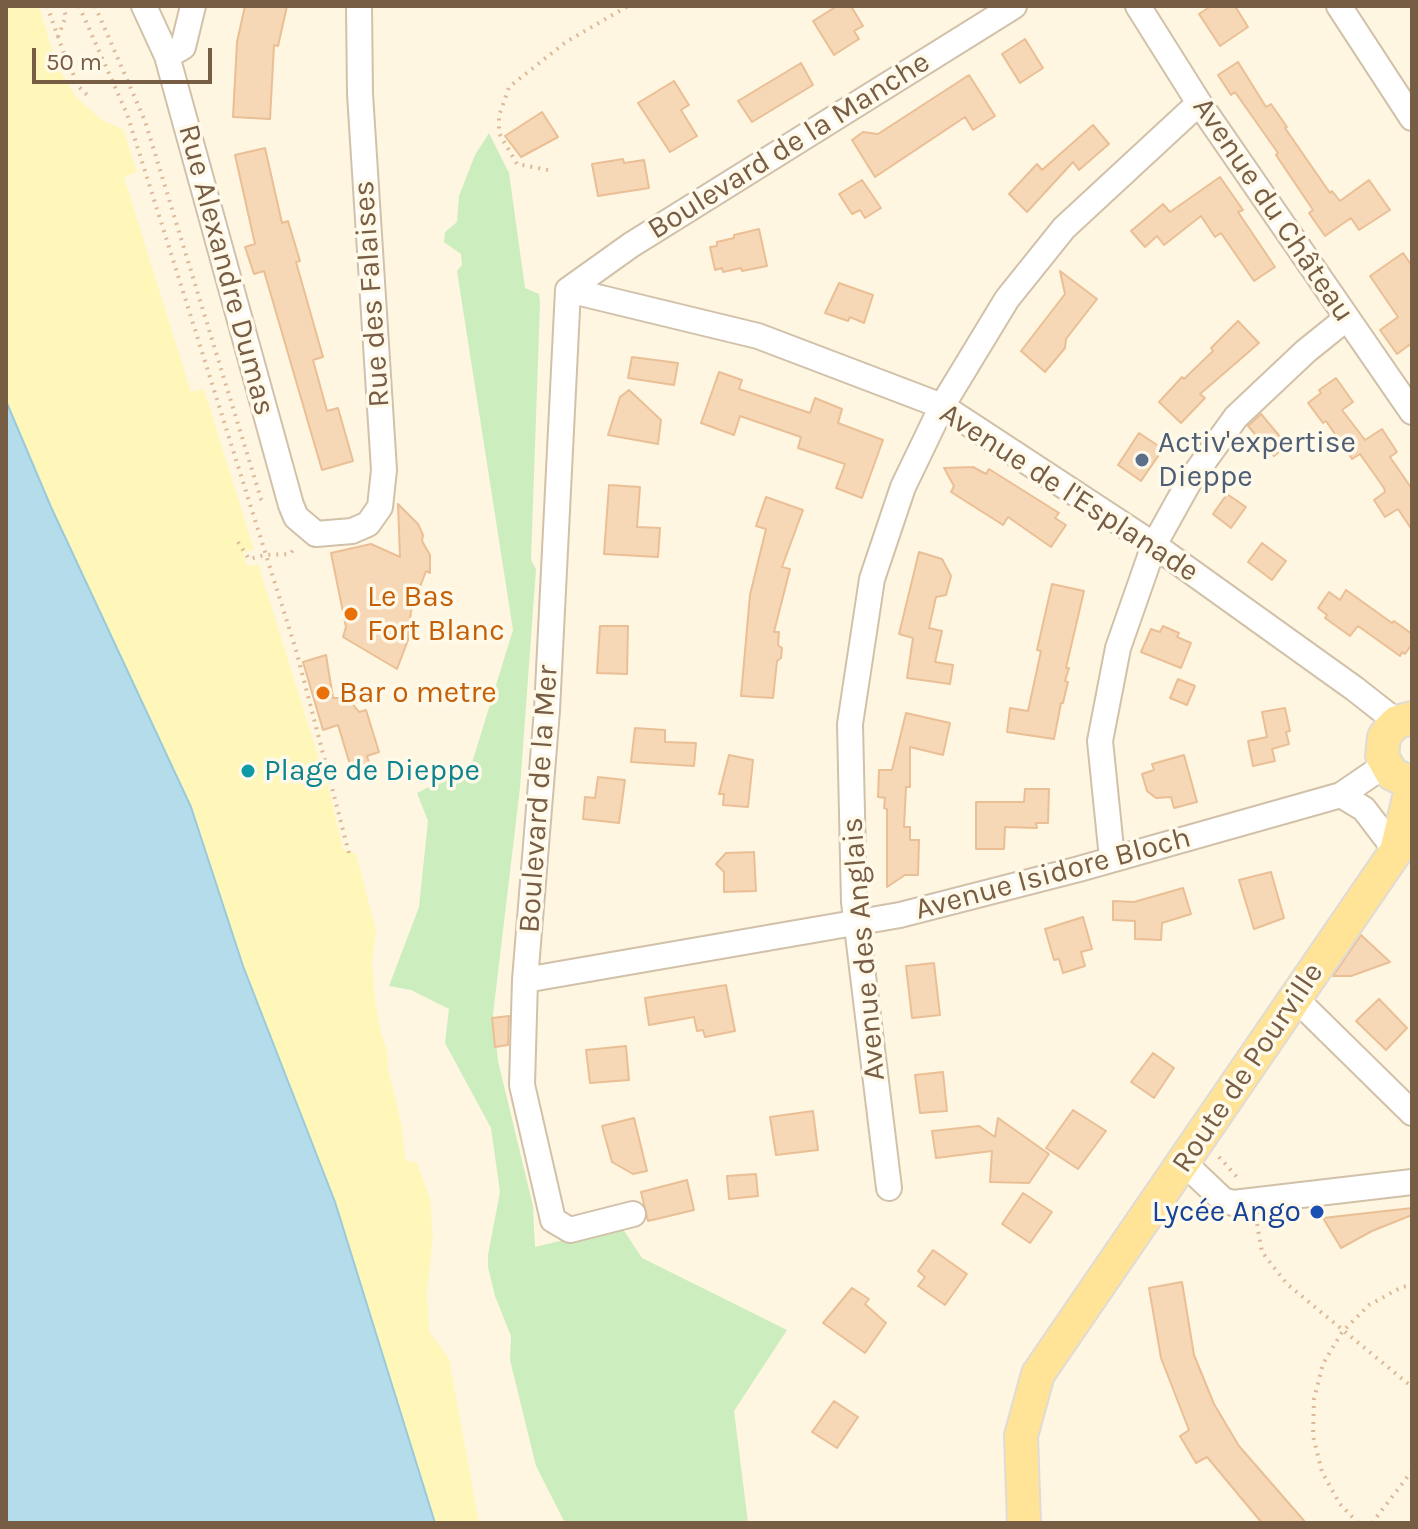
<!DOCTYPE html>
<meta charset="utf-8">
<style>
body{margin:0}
#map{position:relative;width:1418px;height:1529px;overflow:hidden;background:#fef6e1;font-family:Karla,sans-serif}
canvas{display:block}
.frame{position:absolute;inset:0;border:8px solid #785d45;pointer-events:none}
.scale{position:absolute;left:32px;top:48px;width:180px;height:36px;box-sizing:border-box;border:4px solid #785d45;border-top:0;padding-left:10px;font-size:24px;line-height:28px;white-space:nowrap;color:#785d45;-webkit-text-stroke:6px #fff9e9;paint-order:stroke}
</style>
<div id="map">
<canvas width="1418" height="1529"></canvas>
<div class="frame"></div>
<div class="scale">50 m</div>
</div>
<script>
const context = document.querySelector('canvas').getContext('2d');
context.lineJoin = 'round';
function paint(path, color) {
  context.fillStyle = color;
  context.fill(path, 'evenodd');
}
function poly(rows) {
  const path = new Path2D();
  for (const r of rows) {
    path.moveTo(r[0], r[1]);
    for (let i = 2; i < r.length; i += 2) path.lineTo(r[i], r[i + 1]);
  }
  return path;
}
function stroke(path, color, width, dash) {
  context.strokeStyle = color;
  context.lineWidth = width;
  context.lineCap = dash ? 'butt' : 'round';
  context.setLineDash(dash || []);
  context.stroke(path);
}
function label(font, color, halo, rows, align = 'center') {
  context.font = font + ' Karla,sans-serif';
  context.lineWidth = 7;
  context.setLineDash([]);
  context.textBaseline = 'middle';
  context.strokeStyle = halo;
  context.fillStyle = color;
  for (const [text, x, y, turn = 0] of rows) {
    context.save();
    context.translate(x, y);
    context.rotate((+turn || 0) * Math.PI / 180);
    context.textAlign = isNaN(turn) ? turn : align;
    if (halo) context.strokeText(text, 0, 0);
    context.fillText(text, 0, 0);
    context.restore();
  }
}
paint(poly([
 [489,133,509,173,525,288,539,294,540,303,531,560,536,569,520,788,493,1014,498,1061,533,1206,535,1247,621,1226,642,1258,787,1330,734,1411,748,1523,565,1523,536,1466,510,1360,511,1336,495,1296,488,1267,488,1255,500,1192,491,1128,445,1043,449,1009,411,990,389,986,419,907,428,821,417,793,471,766,513,630,457,271,462,265,461,254,444,242,445,232,457,222,459,196,475,155]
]), '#ccedbe');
paint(poly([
 [6,6,39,6,56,64,77,98,102,120,123,129,137,172,124,177,191,392,204,389,254,550,243,552,247,566,258,564,330,794,343,849,356,854,376,930,372,962,375,1001,380,1029,387,1051,388,1068,402,1127,405,1160,417,1163,430,1199,433,1238,427,1289,429,1331,449,1359,479,1523,435,1523,335,1202,243,965,191,807,51,507,6,401]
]), '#fff7ba');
const water = poly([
 [6,401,51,507,191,807,243,966,335,1202,435,1523,6,1523,6,401]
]);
paint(water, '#b4dcea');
stroke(water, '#99cadc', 2);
const building = poly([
 [245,6,287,6,278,46,274,45,270,119,233,117,237,42,245,6],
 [837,6,851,6,863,26,854,31,859,39,834,55,813,21,837,6],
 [1211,6,1235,6,1248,27,1220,46,1199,14,1211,6],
 [1025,39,1043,68,1020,83,1002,54,1025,39],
 [1238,62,1266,107,1271,104,1287,127,1285,128,1330,193,1332,191,1340,201,1369,180,1390,210,1359,230,1351,218,1325,236,1309,213,1313,210,1276,155,1278,153,1235,92,1231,95,1218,75,1238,62],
 [801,63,813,85,752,122,738,101,801,63],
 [969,75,995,116,973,130,965,117,875,177,852,140,863,132,878,134,969,75],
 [674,81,689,105,681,110,697,136,670,152,638,103,674,81],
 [542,112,558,137,521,157,505,136,542,112],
 [1093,125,1109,144,1079,170,1073,162,1027,212,1009,194,1037,164,1042,170,1093,125],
 [265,148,282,223,288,221,300,261,296,262,323,357,313,360,327,411,338,408,353,461,322,470,264,271,254,274,245,247,255,244,235,155,265,148],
 [623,159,624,163,644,160,649,188,598,196,592,164,623,159],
 [1220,177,1243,210,1238,212,1275,267,1254,281,1221,233,1215,237,1201,216,1164,245,1157,236,1145,247,1131,231,1163,204,1170,212,1220,177],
 [862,180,881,208,865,218,860,210,852,214,839,194,862,180],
 [759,229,767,266,742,271,741,268,723,272,722,268,715,270,710,247,717,246,717,242,734,238,734,235,759,229],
 [1403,253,1412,266,1412,343,1397,354,1380,330,1398,317,1370,276,1403,253],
 [1060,271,1097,299,1066,339,1065,348,1045,372,1021,351,1065,294,1060,271],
 [839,283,873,295,864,323,850,317,848,321,825,313,839,283],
 [1238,321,1259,343,1200,394,1205,398,1181,423,1159,402,1182,377,1184,379,1213,351,1211,348,1238,321],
 [632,357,678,363,674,385,628,378,632,357],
 [719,372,742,380,739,389,810,413,815,398,842,409,838,423,883,440,862,498,836,488,845,464,798,448,801,437,740,416,734,435,701,423,719,372],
 [1336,378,1353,402,1342,410,1365,440,1382,429,1397,452,1390,457,1412,489,1412,530,1398,509,1385,517,1374,500,1385,492,1384,488,1360,454,1352,459,1326,421,1323,423,1308,403,1321,393,1319,390,1336,378],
 [629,390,661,420,658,444,608,435,620,397,629,390],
 [1261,414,1287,445,1274,456,1248,426,1261,414],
 [1139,433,1163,449,1141,481,1118,465,1139,433],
 [973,467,986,474,989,469,1059,513,1055,518,1066,525,1051,547,1008,517,1003,525,951,492,954,486,944,468,973,467],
 [609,485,640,487,637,527,660,528,658,557,604,554,609,485],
 [1227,494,1246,507,1231,528,1213,514,1227,494],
 [766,497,803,510,782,567,790,569,774,632,779,632,778,645,782,648,781,658,777,661,773,698,741,696,750,595,766,529,756,526,766,497],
 [398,504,418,524,423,535,422,541,430,555,430,573,426,571,411,611,408,640,397,669,343,637,346,627,331,553,371,544,400,557,398,504],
 [1262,543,1286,561,1272,580,1248,562,1262,543],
 [919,552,942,559,951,576,946,595,936,597,929,628,942,631,935,662,953,665,950,684,907,678,913,638,899,634,919,552],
 [1052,584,1084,591,1066,668,1069,668,1065,681,1068,682,1063,703,1061,703,1054,739,1007,732,1010,708,1028,711,1041,651,1037,650,1052,584],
 [1346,590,1392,623,1394,621,1412,634,1412,644,1405,654,1402,652,1400,656,1358,626,1350,636,1325,618,1327,615,1318,608,1329,592,1340,600,1346,590],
 [600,626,628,626,627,674,597,673,600,626],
 [1163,626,1179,633,1177,637,1191,643,1181,668,1141,652,1151,629,1160,632,1163,626],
 [326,655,333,698,348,698,359,712,366,710,379,752,367,756,370,766,352,771,338,725,323,730,303,662,326,655],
 [1178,679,1195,686,1187,705,1170,698,1178,679],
 [1285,708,1290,731,1286,732,1289,744,1272,749,1275,761,1253,766,1248,741,1267,737,1262,712,1285,708],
 [906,713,950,723,943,755,910,747,910,787,906,787,904,827,910,827,910,840,919,840,918,875,905,875,887,887,887,809,884,808,885,798,878,797,879,770,892,770,906,713],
 [635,728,665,730,665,742,696,743,694,766,631,762,635,728],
 [729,755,753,760,748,807,723,805,724,794,719,794,729,755],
 [1184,755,1197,802,1174,808,1171,797,1156,798,1147,791,1142,774,1154,770,1152,764,1184,755],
 [598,777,625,780,619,823,583,819,585,797,595,798,598,777],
 [1025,789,1049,789,1048,823,1036,823,1037,828,1005,827,1004,849,976,849,976,802,1024,802,1025,789],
 [754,852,756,891,724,892,724,872,716,864,726,853,754,852],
 [1271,872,1284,918,1254,929,1239,880,1271,872],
 [1183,888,1191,914,1162,923,1161,940,1135,939,1135,921,1113,920,1113,901,1134,902,1183,888],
 [1083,917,1092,949,1081,952,1085,966,1063,973,1059,959,1054,960,1045,929,1083,917],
 [1361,935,1390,962,1351,976,1333,976,1361,935],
 [934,963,940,1015,912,1018,906,966,934,963],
 [726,985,735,1031,705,1037,703,1030,697,1031,694,1017,649,1025,645,998,726,985],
 [1379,999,1407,1028,1386,1050,1356,1021,1379,999],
 [509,1016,508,1045,495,1047,492,1018,509,1016],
 [626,1046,629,1080,590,1083,586,1050,626,1046],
 [1153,1053,1174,1068,1154,1098,1131,1082,1153,1053],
 [943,1072,947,1111,920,1113,915,1075,943,1072],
 [1073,1110,1106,1131,1078,1169,1046,1148,1073,1110],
 [813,1111,818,1150,776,1155,770,1117,813,1111],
 [634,1118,647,1171,633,1174,612,1162,602,1126,634,1118],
 [998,1118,1049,1154,1029,1183,990,1182,992,1151,936,1158,932,1131,979,1126,995,1137,998,1118],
 [756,1174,758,1196,729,1199,727,1176,756,1174],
 [687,1180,694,1210,648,1221,641,1192,687,1180],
 [1023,1193,1052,1212,1030,1243,1002,1224,1023,1193],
 [1412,1208,1412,1215,1372,1231,1341,1248,1323,1218,1412,1208],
 [933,1250,967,1274,945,1305,918,1286,925,1277,918,1271,933,1250],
 [1182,1282,1194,1355,1214,1404,1239,1446,1306,1523,1262,1523,1207,1457,1196,1463,1180,1436,1189,1430,1161,1358,1149,1288,1182,1282],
 [852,1288,869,1299,865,1304,886,1323,865,1353,823,1323,852,1288],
 [834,1401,858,1417,837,1448,812,1432,834,1401]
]);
paint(building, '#f6d7b6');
stroke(building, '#eabf95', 2);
const minor = poly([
 [144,6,167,56,291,505,296,517,316,534,352,531,368,524,380,507,384,470,360,94,359,6],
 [1138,6,1199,103,1412,412],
 [1339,6,1412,118],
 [167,56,183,47,193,6],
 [568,290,547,710,525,980,522,1085,553,1220,570,1230,633,1214],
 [568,290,758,336,942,406,1154,545,1355,689,1397,722],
 [568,290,631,245,1014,6],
 [1341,795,1364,809,1396,851],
 [1112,858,1100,741,1118,648,1154,545,1189,482,1236,417,1306,351,1347,318],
 [525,980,900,915,1079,869,1341,795,1385,765],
 [1295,998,1412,1113],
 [1183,1162,1223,1200,1233,1203,1412,1182],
 [889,1188,854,902,850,724,872,579,903,487,942,406,1007,299,1064,228,1199,103]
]);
const major = poly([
 [1412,718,1397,722,1390,729,1384,737,1382,756,1392,774,1412,783],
 [1024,1523,1021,1436,1038,1374,1396,851,1412,785]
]);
stroke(minor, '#d2c1a9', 28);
stroke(major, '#e1dbd6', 36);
stroke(poly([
 [47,6,65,56,79,87,87,95],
 [79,6,127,114,296,650,350,857],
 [95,6,145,121,261,499,264,502],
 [58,37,66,16,62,6],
 [548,170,517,164,499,133,499,116,509,87,566,42,628,6],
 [238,542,249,559,265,555,290,554,296,546],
 [1219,1157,1237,1177],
 [1257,1224,1262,1252,1287,1284,1412,1387],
 [1358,1523,1340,1504,1322,1472,1313,1436,1314,1399,1323,1364,1342,1332,1369,1305,1402,1287,1412,1285],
 [1372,1523,1412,1471]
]), '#dbba99', 4, [2, 6]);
stroke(minor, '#fff', 24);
stroke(major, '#ffe497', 32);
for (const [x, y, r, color] of [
 [1142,460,8,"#5c6f8a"],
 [351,614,8,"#e8710a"],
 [323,693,8,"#e8710a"],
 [248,771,8,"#0f9aa8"],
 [1317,1212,8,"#1a4fb4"]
]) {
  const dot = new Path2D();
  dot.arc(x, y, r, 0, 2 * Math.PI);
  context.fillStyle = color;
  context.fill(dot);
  stroke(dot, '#fff9e9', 3);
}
label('30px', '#785d45', '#fff9e9', [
 ["Boulevard de la Manche",789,146,-32],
 ["Avenue du Château",1273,210,56],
 ["Rue Alexandre Dumas",226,270,75],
 ["Rue des Falaises",372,294,-94],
 ["Avenue de l'Esplanade",1069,493,33],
 ["Boulevard de la Mer",539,799,-86],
 ["Avenue Isidore Bloch",1053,874,-15],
 ["Avenue des Anglais",864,949,-95],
 ["Route de Pourville",1248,1068,-56]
]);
label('30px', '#4e5e75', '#fff9e9', [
 ["Activ'expertise",1158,443],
 ["Dieppe",1158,477]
], 'left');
label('30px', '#c56008', '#fff9e9', [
 ["Le Bas",367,597],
 ["Fort Blanc",367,631],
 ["Bar o metre",339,693]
], 'left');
label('30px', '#0d838f', '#fff9e9', [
 ["Plage de Dieppe",264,771]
], 'left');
label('30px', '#164399', '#fff9e9', [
 ["Lycée Ango",1301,1212]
], 'right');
</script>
